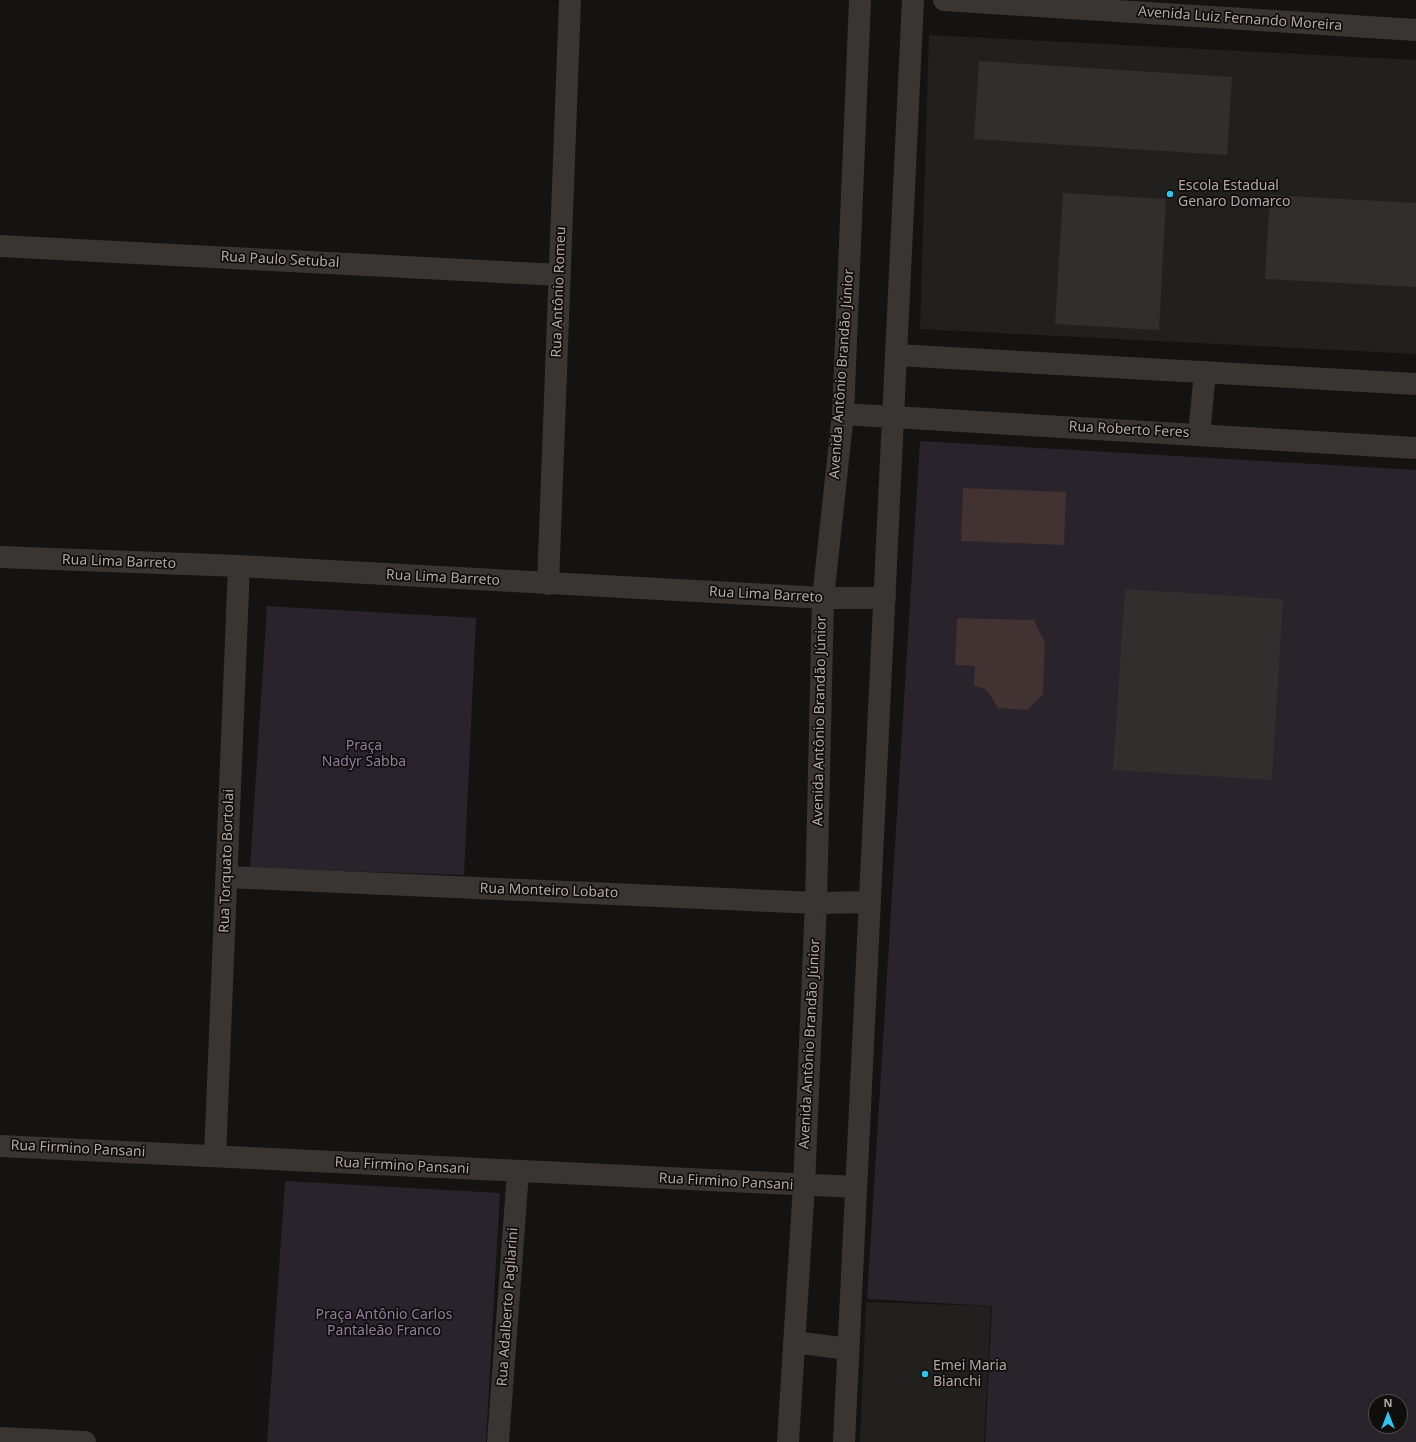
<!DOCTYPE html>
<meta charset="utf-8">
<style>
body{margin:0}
#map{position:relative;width:1416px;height:1442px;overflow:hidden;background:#141312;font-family:"Noto Sans",sans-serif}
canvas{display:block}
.north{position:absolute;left:1368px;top:1394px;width:40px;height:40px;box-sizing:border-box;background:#0f0e0d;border:1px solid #514c49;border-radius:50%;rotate:0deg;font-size:11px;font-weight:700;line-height:16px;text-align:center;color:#b4a8a4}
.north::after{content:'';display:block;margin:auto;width:14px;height:18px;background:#34c3ea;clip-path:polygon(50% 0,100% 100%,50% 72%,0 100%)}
</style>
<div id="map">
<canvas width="1416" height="1442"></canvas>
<div class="north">N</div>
</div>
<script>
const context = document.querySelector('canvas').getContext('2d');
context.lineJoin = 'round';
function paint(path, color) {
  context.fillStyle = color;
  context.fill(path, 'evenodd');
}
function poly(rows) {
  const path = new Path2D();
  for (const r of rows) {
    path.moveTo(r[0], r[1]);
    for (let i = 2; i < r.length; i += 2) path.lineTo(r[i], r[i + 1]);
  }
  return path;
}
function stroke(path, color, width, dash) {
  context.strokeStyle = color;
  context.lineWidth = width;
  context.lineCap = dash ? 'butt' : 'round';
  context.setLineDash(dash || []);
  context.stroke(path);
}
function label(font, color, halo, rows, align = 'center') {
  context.font = font + ' "Noto Sans",sans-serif';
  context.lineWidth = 3.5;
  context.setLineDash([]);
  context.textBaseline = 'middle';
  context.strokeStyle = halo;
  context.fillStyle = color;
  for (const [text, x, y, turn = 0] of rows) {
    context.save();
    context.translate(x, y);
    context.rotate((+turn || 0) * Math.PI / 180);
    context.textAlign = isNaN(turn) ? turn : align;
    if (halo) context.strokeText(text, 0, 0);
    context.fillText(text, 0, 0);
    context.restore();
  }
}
paint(poly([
 [929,35,1416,60,1416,354,920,329],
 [866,1302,991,1306,984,1442,860,1442]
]), '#21201e');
paint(poly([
 [920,441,1416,470,1416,1442,985,1442,992,1306,867,1299],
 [1376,1402,1400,1402,1400,1426,1376,1426],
 [267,606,476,618,464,875,250,868],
 [285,1181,500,1193,486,1442,267,1442]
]), '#29232b');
paint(poly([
 [963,488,1066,492,1064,545,961,541],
 [957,618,1034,620,1045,643,1043,694,1027,710,998,708,989,693,983,688,974,686,975,666,955,665]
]), '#423231');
paint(poly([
 [979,61,1232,77,1227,155,974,139],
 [1063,193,1166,199,1159,330,1055,324],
 [1270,195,1416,203,1416,287,1265,279],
 [1125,589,1283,599,1272,780,1113,770]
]), '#302f2d');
stroke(poly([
 [944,0,1416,30],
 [0,246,560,275],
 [896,355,1416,384],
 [843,414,1416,448],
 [1199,435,1205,372],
 [0,557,239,566,823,598,885,598],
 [548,584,570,0],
 [227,877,816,903,870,902],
 [0,1146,856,1187],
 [215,1156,239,566],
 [794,1342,848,1349],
 [0,1438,85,1442],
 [498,1442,518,1172],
 [788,1442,804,1185,816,903,823,598,843,414,860,0],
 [844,1442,913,0]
]), '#393533', 22);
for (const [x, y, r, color] of [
 [1170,194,4,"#34c3ea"],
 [925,1374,4,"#34c3ea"]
]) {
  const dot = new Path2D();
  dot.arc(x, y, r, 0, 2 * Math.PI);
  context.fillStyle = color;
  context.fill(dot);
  stroke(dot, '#0f0e0d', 1.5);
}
label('14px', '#b4a8a4', '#0f0e0d', [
 ["Avenida Luiz Fernando Moreira",1240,19,4],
 ["Rua Paulo Setubal",280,260,3],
 ["Rua Antônio Romeu",559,292,-88],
 ["Avenida Antônio Brandão Júnior",842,374,-86],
 ["Rua Roberto Feres",1129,430,3],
 ["Rua Lima Barreto",119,562,2],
 ["Rua Lima Barreto",443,578,3],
 ["Rua Lima Barreto",766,595,3],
 ["Avenida Antônio Brandão Júnior",820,721,-89],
 ["Rua Torquato Bortolai",227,861,-88],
 ["Rua Monteiro Lobato",549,891,2],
 ["Avenida Antônio Brandão Júnior",810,1044,-87],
 ["Rua Firmino Pansani",78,1149,3],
 ["Rua Firmino Pansani",402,1166,3],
 ["Rua Firmino Pansani",726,1182,3],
 ["Rua Adalberto Pagliarini",508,1307,-86]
]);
label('14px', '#b4a8a4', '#0f0e0d', [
 ["Escola Estadual",1178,186],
 ["Genaro Domarco",1178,202],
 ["Emei Maria",933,1366],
 ["Bianchi",933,1382]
], 'left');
label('14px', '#917c9e', '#0f0e0d', [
 ["Praça",364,746],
 ["Nadyr Sabba",364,762],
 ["Praça Antônio Carlos",384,1315],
 ["Pantaleão Franco",384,1331]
]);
</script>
